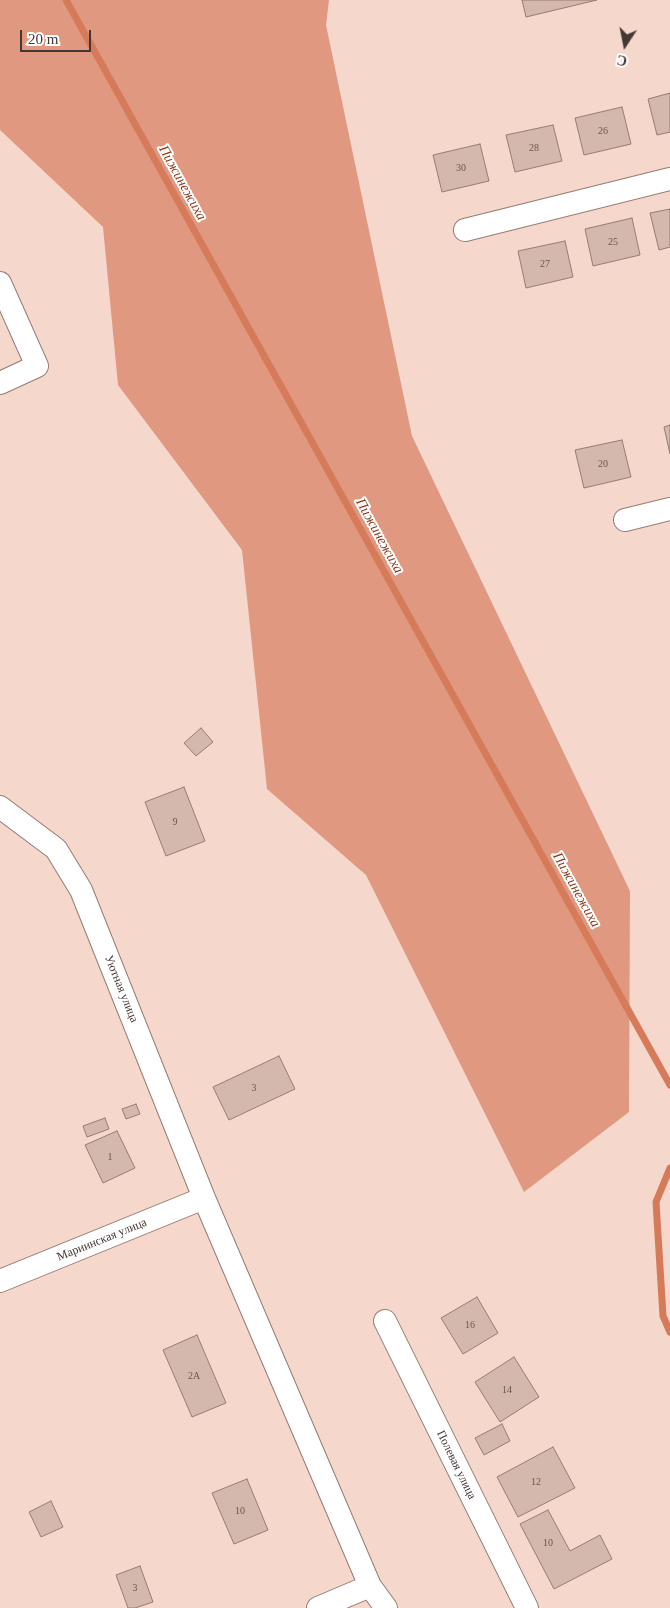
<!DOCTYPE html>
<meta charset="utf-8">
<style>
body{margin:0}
#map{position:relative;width:670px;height:1608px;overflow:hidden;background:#f5d7cc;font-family:"Times New Roman",serif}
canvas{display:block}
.north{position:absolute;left:600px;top:20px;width:50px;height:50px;-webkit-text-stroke:4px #fff;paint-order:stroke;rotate:191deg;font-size:14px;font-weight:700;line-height:20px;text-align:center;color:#443834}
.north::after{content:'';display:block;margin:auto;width:18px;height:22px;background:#443834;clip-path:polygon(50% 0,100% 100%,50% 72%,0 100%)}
.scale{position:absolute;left:20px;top:30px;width:71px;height:22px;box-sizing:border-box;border:2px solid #443834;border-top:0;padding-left:6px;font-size:15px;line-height:18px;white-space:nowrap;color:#443834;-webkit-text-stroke:4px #fff;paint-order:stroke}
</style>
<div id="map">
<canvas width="670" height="1608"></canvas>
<div class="north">С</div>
<div class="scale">20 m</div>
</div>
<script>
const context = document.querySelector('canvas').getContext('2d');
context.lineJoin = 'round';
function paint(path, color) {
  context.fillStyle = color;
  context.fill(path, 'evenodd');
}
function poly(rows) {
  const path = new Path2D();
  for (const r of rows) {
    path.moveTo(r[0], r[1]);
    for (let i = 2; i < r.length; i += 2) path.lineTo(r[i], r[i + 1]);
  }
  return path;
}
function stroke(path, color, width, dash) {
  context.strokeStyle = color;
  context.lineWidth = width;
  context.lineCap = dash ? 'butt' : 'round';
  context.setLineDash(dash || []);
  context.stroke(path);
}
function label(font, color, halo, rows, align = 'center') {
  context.font = font + ' "Times New Roman",serif';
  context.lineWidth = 4;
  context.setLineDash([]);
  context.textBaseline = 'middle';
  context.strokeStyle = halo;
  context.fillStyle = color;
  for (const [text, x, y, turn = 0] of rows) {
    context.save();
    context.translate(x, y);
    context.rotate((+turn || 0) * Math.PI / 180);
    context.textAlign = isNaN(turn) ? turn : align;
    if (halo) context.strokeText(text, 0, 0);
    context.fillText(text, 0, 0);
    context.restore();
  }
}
paint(poly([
 [0,0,329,0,326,25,412,436,630,891,629,1112,524,1192,366,875,267,789,242,550,118,385,103,227,0,130]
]), '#e09980');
stroke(poly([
 [66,0,670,1085],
 [670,1168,656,1202,663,1316,670,1332]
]), '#d67b5a', 7);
const building = poly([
 [522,0,597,0,526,17,522,0],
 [670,93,670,132,657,135,648,99,670,93],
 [622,107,631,144,584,155,575,118,622,107],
 [553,125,562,161,515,172,506,135,553,125],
 [480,144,489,181,442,192,433,155,480,144],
 [670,209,670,247,659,250,650,213,670,209],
 [632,218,640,255,593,266,585,229,632,218],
 [565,241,573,277,526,288,518,251,565,241],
 [670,425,670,454,664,427,670,425],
 [622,440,631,477,584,488,575,450,622,440],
 [201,728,213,742,196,756,184,743,201,728],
 [184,787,205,841,166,856,145,802,184,787],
 [279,1056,295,1089,229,1120,213,1087,279,1056],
 [136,1104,140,1114,126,1119,122,1109,136,1104],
 [105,1118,109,1129,87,1137,83,1126,105,1118],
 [117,1131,135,1168,103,1183,85,1145,117,1131],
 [477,1297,498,1333,463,1354,441,1318,477,1297],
 [197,1335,226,1403,192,1417,163,1350,197,1335],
 [514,1357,539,1397,500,1422,475,1382,514,1357],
 [502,1424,510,1441,484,1455,475,1438,502,1424],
 [553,1447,575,1488,518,1517,497,1477,553,1447],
 [247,1479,268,1530,234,1544,212,1493,247,1479],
 [51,1501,63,1527,41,1537,29,1512,51,1501],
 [548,1510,570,1551,600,1535,612,1559,554,1589,520,1524,548,1510],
 [140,1566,153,1602,135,1608,128,1608,116,1575,140,1566]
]);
paint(building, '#d4b7ad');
stroke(building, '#977c72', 1);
const street = poly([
 [465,230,670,179],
 [0,283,37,366,0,383],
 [625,520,670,509],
 [0,807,56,849,81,890,204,1198,370,1586,386,1608],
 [0,1281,204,1198],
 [385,1321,527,1608],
 [318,1608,370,1586]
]);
stroke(street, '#967b72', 24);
stroke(street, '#fff', 22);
label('10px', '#685852', null, [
 ["26",603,131],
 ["28",534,148],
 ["30",461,168],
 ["25",613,242],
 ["27",545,264],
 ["20",603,464],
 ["9",175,822],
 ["3",254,1088],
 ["1",110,1157],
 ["16",470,1325],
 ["2А",194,1376],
 ["14",507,1390],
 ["12",536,1482],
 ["10",240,1511],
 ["10",548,1543],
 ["3",135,1588]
]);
label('12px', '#443834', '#fff', [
 ["Уютная улица",121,989,68],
 ["Мариинская улица",102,1240,-22],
 ["Полевая улица",456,1465,64]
]);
label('italic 14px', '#8c3817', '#fff', [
 ["Пижинежиха",182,183,61],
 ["Пижинежиха",379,536,61],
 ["Пижинежиха",576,890,61]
]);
</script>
